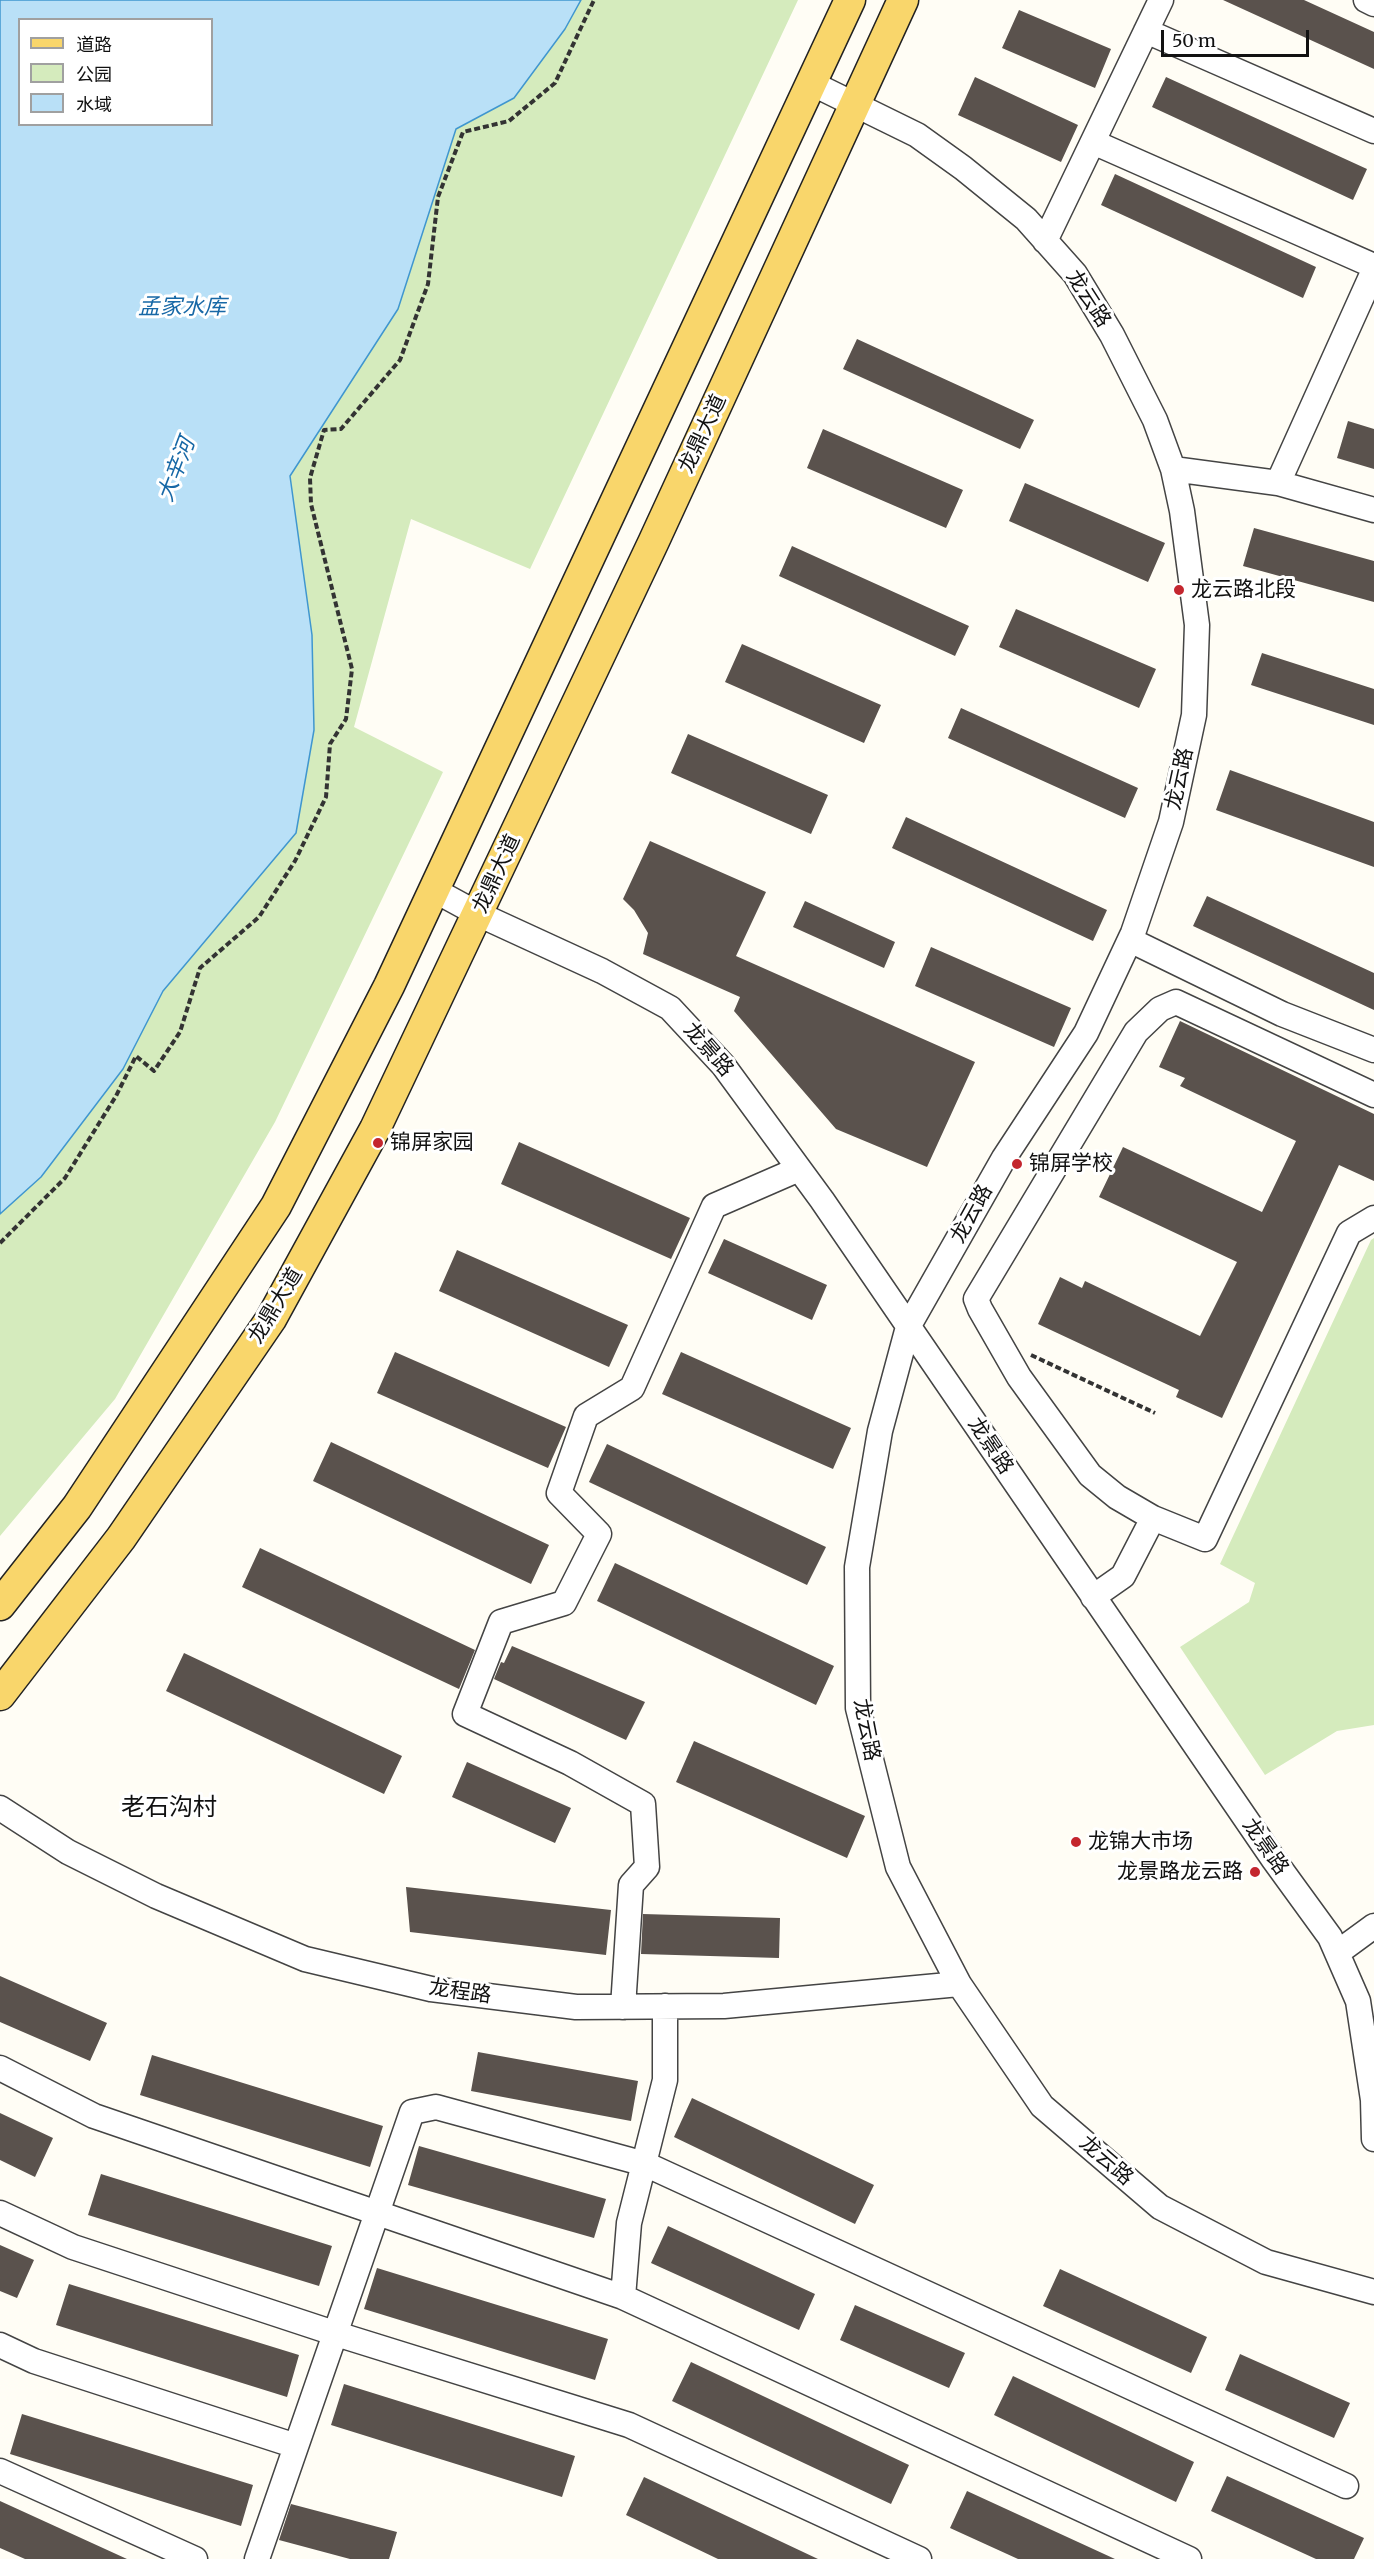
<!DOCTYPE html>
<meta charset="utf-8">
<style>
body{margin:0}
#map{position:relative;width:1374px;height:2559px;overflow:hidden;background:#fffdf5;font-family:Merriweather,"Noto Sans SC",serif}
canvas{display:block}
.legend{position:absolute;left:18px;top:18px;width:195px;height:108px;box-sizing:border-box;background:#fff;border:2px solid #a0a0a0;margin:0;padding:8px 10px;list-style:none;font-size:18px;color:#111}
.legend li{display:flex;align-items:center;gap:12px;height:30px}
.legend b{width:30px;border:2px solid #a0a0a0}
.scale{position:absolute;left:1161px;top:30px;width:148px;height:27px;box-sizing:border-box;border:3px solid #111;border-top:0;padding-left:8px;font-size:18px;line-height:21px;white-space:nowrap;color:#111;-webkit-text-stroke:4px #fff;paint-order:stroke}
</style>
<div id="map">
<canvas width="1374" height="2559"></canvas>
<ul class="legend">
<li><b style="height:8px;background:#f9d66b"></b>道路</li>
<li><b style="height:16px;background:#d5ebbd"></b>公园</li>
<li><b style="height:16px;background:#b9e0f7"></b>水域</li>
</ul>
<div class="scale">50 m</div>
</div>
<script>
const context = document.querySelector('canvas').getContext('2d');
context.lineJoin = 'round';
function paint(path, color) {
  context.fillStyle = color;
  context.fill(path, 'evenodd');
}
function poly(rows) {
  const path = new Path2D();
  for (const r of rows) {
    path.moveTo(r[0], r[1]);
    for (let i = 2; i < r.length; i += 2) path.lineTo(r[i], r[i + 1]);
  }
  return path;
}
function stroke(path, color, width, dash) {
  context.strokeStyle = color;
  context.lineWidth = width;
  context.lineCap = dash ? 'butt' : 'round';
  context.setLineDash(dash || []);
  context.stroke(path);
}
function label(font, color, halo, rows, align = 'center') {
  context.font = font + ' Merriweather,"Noto Sans SC",serif';
  context.lineWidth = 6;
  context.setLineDash([]);
  context.textBaseline = 'middle';
  context.strokeStyle = halo;
  context.fillStyle = color;
  for (const [text, x, y, turn = 0] of rows) {
    context.save();
    context.translate(x, y);
    context.rotate((+turn || 0) * Math.PI / 180);
    context.textAlign = isNaN(turn) ? turn : align;
    if (halo) context.strokeText(text, 0, 0);
    context.fillText(text, 0, 0);
    context.restore();
  }
}
paint(poly([
 [0,0,798,0,530,569,411,519,354,727,443,772,275,1122,115,1399,0,1536],
 [20,20,212,20,212,124,20,124],
 [1374,1238,1374,1725,1337,1731,1265,1775,1180,1647,1249,1602,1255,1583,1220,1564,1371,1240]
]), '#d5ebbd');
const water = poly([
 [0,0,581,0,565,29,514,98,456,129,398,309,290,476,312,635,314,730,296,833,163,991,123,1069,41,1177,0,1214,0,0],
 [20,20,212,20,212,124,20,124,20,20]
]);
paint(water, '#b9e0f7');
stroke(water, '#3f96cf', 1.5);
paint(poly([
 [1223,0,1304,0,1374,32,1374,69],
 [1019,10,1111,49,1095,88,1002,48],
 [975,77,1078,125,1061,162,958,115],
 [1166,77,1367,169,1353,200,1152,107],
 [1115,174,1316,267,1303,298,1101,205],
 [857,339,1034,420,1020,449,843,369],
 [1348,421,1374,429,1374,469,1337,458],
 [823,429,963,490,946,528,807,468],
 [1025,483,1165,543,1148,582,1009,521],
 [1254,528,1374,561,1374,602,1243,566],
 [792,546,969,626,955,656,779,576],
 [1016,609,1156,669,1139,708,999,647],
 [742,644,881,705,864,743,725,682],
 [1262,653,1374,689,1374,725,1251,685],
 [961,708,1138,788,1125,818,948,738],
 [688,734,828,795,811,834,671,773],
 [1230,770,1374,822,1374,867,1216,810],
 [906,817,1107,910,1093,941,892,848],
 [650,841,766,892,736,956,975,1062,927,1167,836,1129,734,1011,740,997,643,954,648,933,634,910,623,899],
 [1207,896,1374,973,1374,1010,1193,926],
 [805,901,895,942,884,968,793,927],
 [931,947,1071,1008,1054,1047,915,986],
 [1180,1021,1374,1114,1374,1181,1339,1165,1222,1418,1176,1397,1179,1390,1038,1324,1060,1277,1082,1288,1085,1281,1200,1336,1237,1262,1099,1197,1123,1147,1262,1212,1296,1141,1180,1086,1185,1078,1159,1067],
 [519,1142,690,1218,671,1259,501,1184],
 [724,1239,827,1285,812,1320,708,1273],
 [457,1250,628,1325,609,1367,439,1291],
 [395,1352,566,1427,548,1468,377,1393],
 [681,1352,851,1428,833,1469,662,1394],
 [331,1442,549,1545,531,1584,313,1481],
 [607,1444,826,1547,807,1585,589,1482],
 [260,1548,475,1650,459,1689,242,1587],
 [615,1563,834,1666,816,1705,597,1601],
 [512,1646,645,1702,626,1740,494,1679,501,1662,504,1663],
 [184,1653,402,1756,384,1794,166,1691],
 [694,1741,865,1816,847,1858,676,1782],
 [467,1762,571,1808,555,1843,452,1797],
 [406,1887,611,1910,606,1955,410,1932],
 [643,1914,780,1918,779,1958,641,1954],
 [0,1976,107,2023,90,2061,0,2022],
 [478,2052,638,2081,631,2121,471,2091],
 [152,2055,383,2126,370,2167,140,2095],
 [692,2098,874,2185,855,2224,674,2137],
 [0,2113,53,2138,35,2177,0,2160],
 [419,2146,606,2199,594,2238,408,2185],
 [101,2174,332,2246,319,2286,88,2215],
 [668,2226,815,2294,799,2330,651,2263],
 [0,2245,34,2260,17,2298,0,2291],
 [377,2268,608,2339,595,2380,364,2309],
 [1060,2269,1207,2337,1191,2373,1043,2306],
 [69,2284,299,2355,287,2397,56,2325],
 [855,2305,965,2353,949,2388,840,2340],
 [1240,2354,1350,2403,1334,2438,1225,2390],
 [691,2362,909,2465,891,2504,672,2401],
 [1013,2376,1194,2462,1176,2502,994,2415],
 [344,2384,575,2456,562,2497,331,2425],
 [22,2414,253,2485,241,2526,10,2454],
 [1227,2476,1364,2538,1354,2559,1316,2559,1211,2511],
 [644,2477,818,2559,718,2559,626,2515],
 [967,2491,1115,2559,1018,2559,950,2528],
 [0,2501,127,2559,25,2559,0,2548],
 [291,2504,397,2532,389,2559,350,2559,279,2540]
]), '#5a524d');
const minor = poly([
 [1366,0,1374,4],
 [1146,31,1374,131],
 [811,83,917,135,963,168,1026,219,1075,274,1112,335,1155,420,1173,469,1182,511,1197,625,1194,715,1171,822,1133,933,1086,1033,1004,1158,908,1327,880,1431,857,1567,858,1708,898,1867,959,1984,1042,2106,1160,2207,1266,2262,1374,2292],
 [1093,142,1374,266],
 [1045,241,1161,0],
 [1173,469,1278,483,1374,510],
 [1278,483,1374,270],
 [434,890,478,914,602,971,670,1008,723,1065,822,1200,1274,1860,1330,1937,1358,2001,1373,2100,1374,2139],
 [1130,940,1282,1014,1374,1050],
 [1153,1518,1117,1497,1090,1475,1019,1377,980,1309,976,1299,1136,1032,1160,1009,1176,1002,1374,1095],
 [1093,1597,1123,1576,1153,1518,1205,1539,1349,1233,1374,1218],
 [0,1808,68,1852,156,1896,305,1959,431,1989,576,2007,724,2006,959,1984],
 [1337,1953,1374,1926],
 [623,2007,631,1885,647,1867,643,1804,570,1763,465,1714,501,1622,564,1603,599,1534,559,1493,586,1416,632,1388,714,1206,799,1169],
 [0,2068,94,2116,623,2297,1189,2559],
 [0,2213,73,2247,343,2336,629,2425,919,2559],
 [623,2297,629,2223,665,2080,665,2006],
 [0,2345,34,2361,296,2446],
 [0,2471,195,2559],
 [257,2559,412,2112,436,2107,645,2164,1346,2486]
]);
const major = poly([
 [0,1605,77,1507,276,1206,389,986,850,0],
 [0,1695,121,1538,271,1319,375,1129,653,543,903,0]
]);
stroke(minor, '#444', 27);
stroke(major, '#222', 33);
stroke(poly([
 [0,1243,65,1178,116,1096,136,1056,154,1071,180,1032,200,968,259,917,295,861,326,797,330,744,346,719,352,669,311,504,310,478,324,430,341,429,400,360,428,284,438,197,463,132,509,121,555,83,594,0],
 [1031,1355,1155,1413]
]), '#333', 4, [6, 3]);
stroke(minor, '#fff', 24);
stroke(major, '#f9d66b', 30);
for (const [x, y, r, color] of [
 [1179,590,6,"#c4262e"],
 [378,1143,6,"#c4262e"],
 [1017,1164,6,"#c4262e"],
 [1076,1842,6,"#c4262e"],
 [1255,1872,6,"#c4262e"]
]) {
  const dot = new Path2D();
  dot.arc(x, y, r, 0, 2 * Math.PI);
  context.fillStyle = color;
  context.fill(dot);
  stroke(dot, '#fff', 2);
}
label('21px', '#111', '#fff', [
 ["龙云路",1088,299,57],
 ["龙鼎大道",703,434,-65],
 ["龙云路",1180,779,-78],
 ["龙鼎大道",497,874,-65],
 ["龙景路",708,1050,49],
 ["龙云路",972,1214,-61],
 ["龙鼎大道",276,1306,-59],
 ["龙景路",990,1446,56],
 ["龙云路",866,1730,79],
 ["龙景路",1265,1847,55],
 ["龙程路",460,1992,8],
 ["龙云路",1106,2161,41]
]);
label('21px', '#111', '#fff', [
 ["龙云路北段",1191,590],
 ["锦屏家园",390,1143],
 ["锦屏学校",1029,1164],
 ["龙锦大市场",1088,1842],
 ["龙景路龙云路",1243,1872,"right"]
], 'left');
label('italic 22px', '#1768a6', '#fff', [
 ["孟家水库",182,308],
 ["大辛河",177,470,-69]
]);
label('24px', '#111', '#fff', [
 ["老石沟村",169,1808]
]);
</script>
